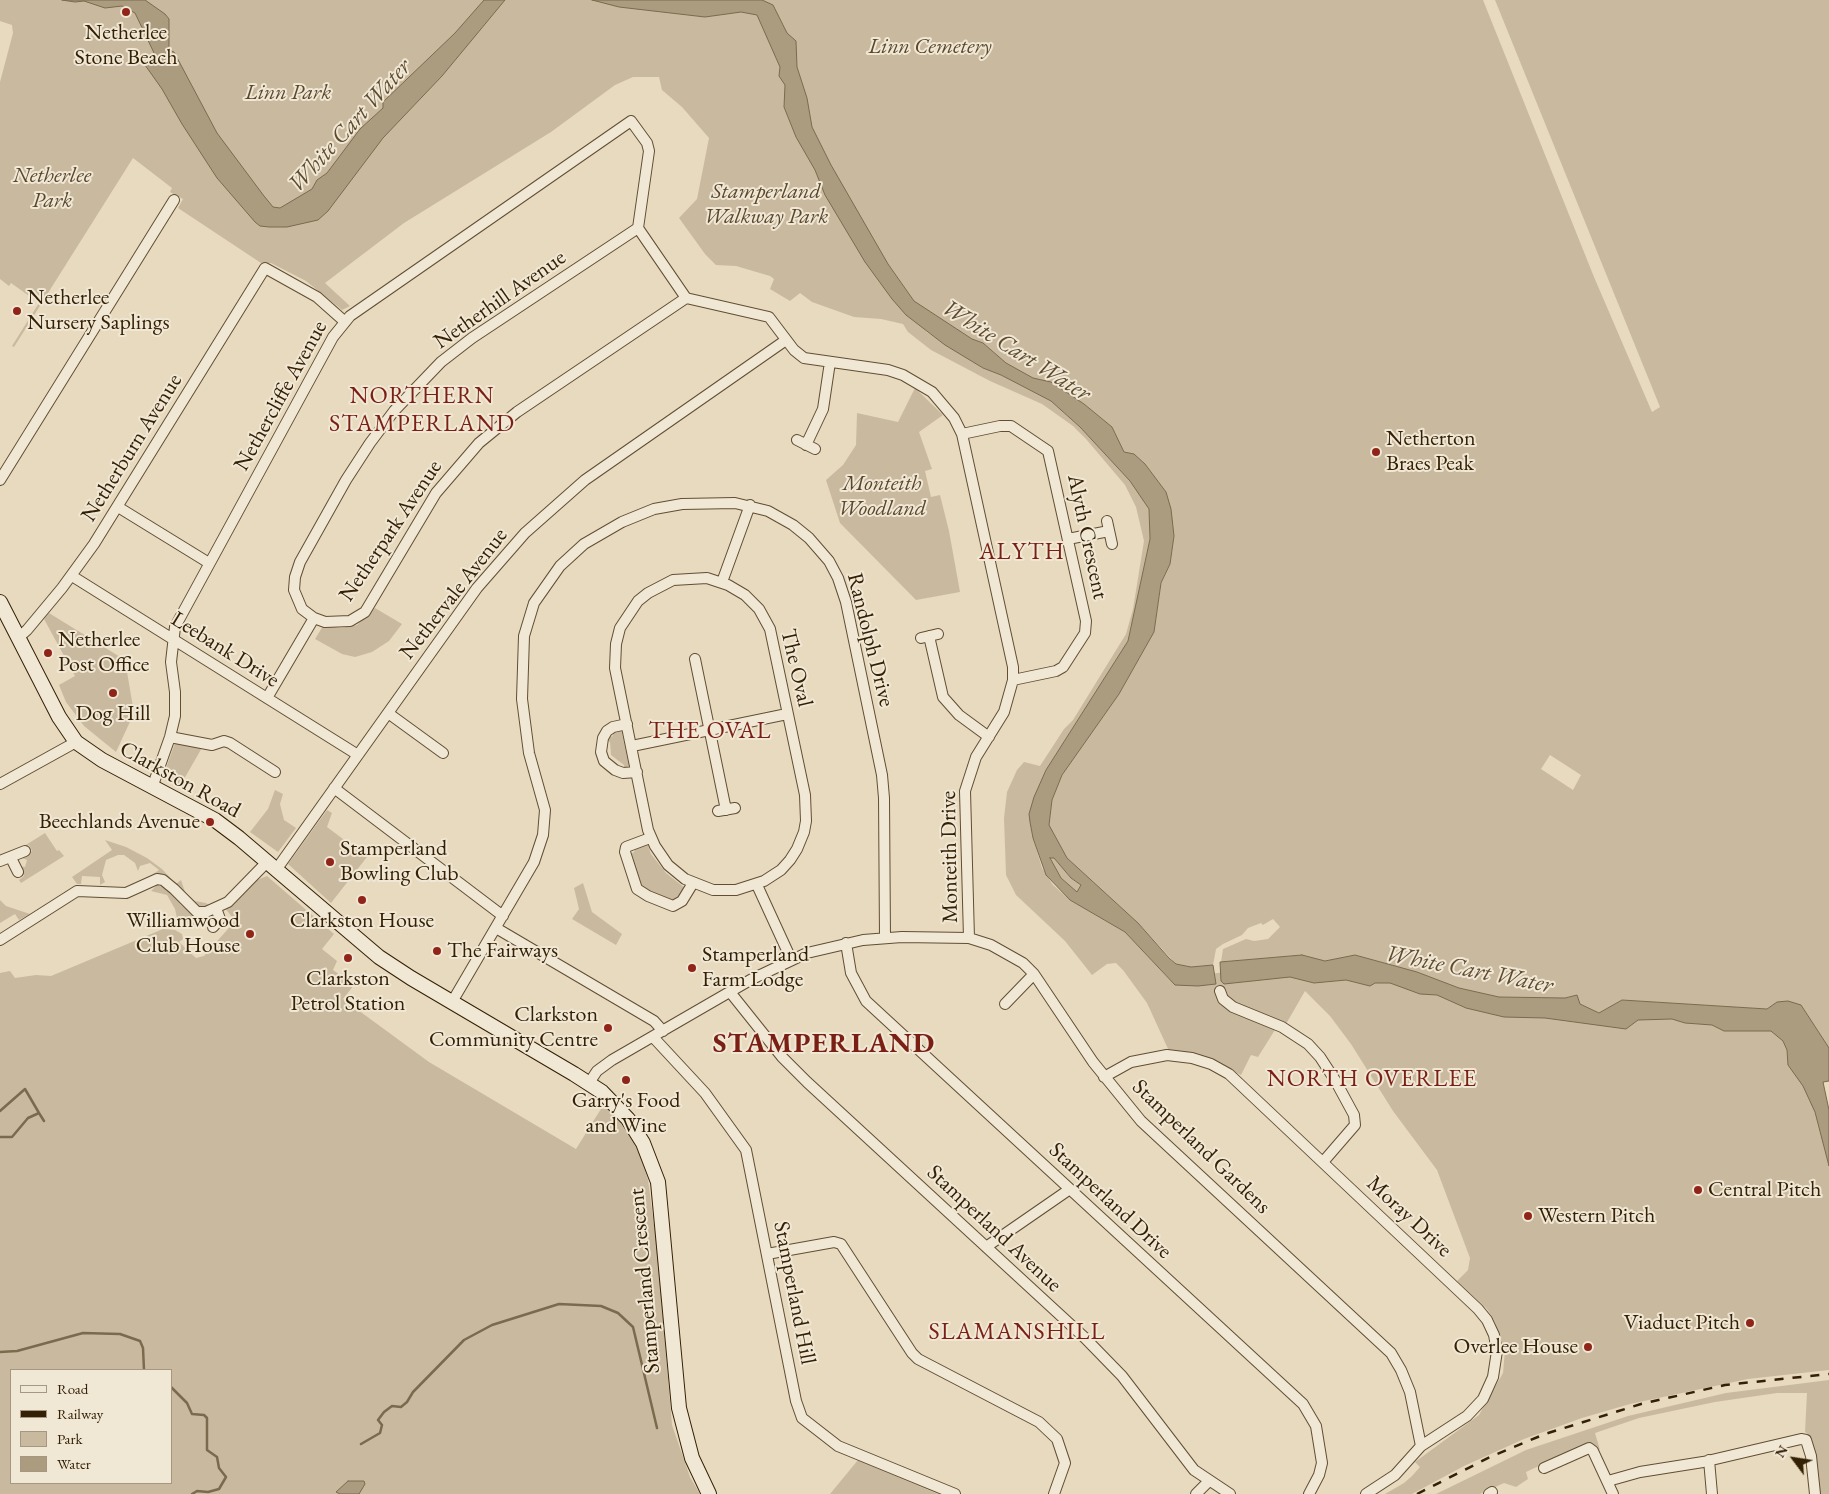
<!DOCTYPE html>
<style>
body{margin:0}
#map{position:relative;width:1829px;height:1494px;overflow:hidden;background:#e8dabf;font-family:"EB Garamond",serif}
canvas{display:block}
.legend{position:absolute;left:10px;top:1369px;width:162px;height:115px;box-sizing:border-box;background:#f0e7d5;border:1px solid #a59781;margin:0;padding:6px 9px;list-style:none;font-size:15px;color:#342004}
.legend li{display:flex;align-items:center;gap:10px;height:25px}
.legend b{width:25px;border:1px solid #a59781}
.north{position:absolute;left:1769px;top:1434px;width:50px;height:50px;-webkit-text-stroke:4px #f0e7d5;paint-order:stroke;rotate:301deg;font-size:14px;font-weight:700;line-height:20px;text-align:center;color:#342004}
.north::after{content:'';display:block;margin:auto;width:18px;height:22px;background:#342004;clip-path:polygon(50% 0,100% 100%,50% 72%,0 100%)}
</style>
<div id="map">
<canvas width="1829" height="1494"></canvas>
<ul class="legend">
<li><b style="height:6px;background:#f0e7d5"></b>Road</li>
<li><b style="height:6px;background:#342004"></b>Railway</li>
<li><b style="height:14px;background:#c9ba9f"></b>Park</li>
<li><b style="height:14px;background:#ab9b7f"></b>Water</li>
</ul>
<div class="north">N</div>
</div>
<script>
const context = document.querySelector('canvas').getContext('2d');
context.lineJoin = 'round';
function paint(path, color) {
  context.fillStyle = color;
  context.fill(path, 'evenodd');
}
function poly(rows) {
  const path = new Path2D();
  for (const r of rows) {
    path.moveTo(r[0], r[1]);
    for (let i = 2; i < r.length; i += 2) path.lineTo(r[i], r[i + 1]);
  }
  return path;
}
function stroke(path, color, width, dash) {
  context.strokeStyle = color;
  context.lineWidth = width;
  context.lineCap = dash ? 'butt' : 'round';
  context.setLineDash(dash || []);
  context.stroke(path);
}
function label(font, color, halo, rows, align = 'center') {
  context.font = font + ' "EB Garamond",serif';
  context.lineWidth = 4;
  context.setLineDash([]);
  context.textBaseline = 'middle';
  context.strokeStyle = halo;
  context.fillStyle = color;
  for (const [text, x, y, turn = 0] of rows) {
    context.save();
    context.translate(x, y);
    context.rotate((+turn || 0) * Math.PI / 180);
    context.textAlign = isNaN(turn) ? turn : align;
    if (halo) context.strokeText(text, 0, 0);
    context.fillText(text, 0, 0);
    context.restore();
  }
}
paint(poly([
 [0,0,1483,0,1594,277,1652,412,1660,407,1495,0,1829,0,1829,1048,1801,1005,1777,1002,1767,1009,1622,1000,1599,1013,1579,1004,1577,995,1565,998,1499,997,1459,988,1417,972,1355,955,1325,961,1302,955,1221,962,1223,949,1246,939,1254,941,1268,939,1280,927,1273,919,1263,925,1261,923,1248,928,1242,935,1223,944,1216,949,1213,965,1191,967,1176,964,1138,923,1067,858,1049,825,1052,800,1062,775,1119,694,1154,632,1161,584,1170,564,1174,536,1166,492,1145,464,1134,454,1124,452,1112,427,1084,404,1051,382,1033,378,1006,363,983,343,972,339,926,310,914,301,888,264,927,332,983,368,1001,375,1051,401,1080,427,1130,481,1149,509,1150,539,1128,641,1046,770,1029,814,1033,837,1042,868,1053,885,1070,900,1125,932,1171,981,1241,969,1372,973,1573,1014,1631,1012,1783,1025,1829,1138,1829,1370,1748,1379,1630,1404,1582,1418,1524,1439,1464,1466,1412,1494,1385,1494,1404,1483,1412,1476,1420,1467,1415,1462,1479,1415,1503,1373,1505,1350,1494,1320,1487,1309,1457,1281,1468,1270,1470,1258,1437,1170,1393,1111,1351,1044,1330,1016,1305,991,1286,1024,1278,1025,1258,1057,1251,1055,1241,1075,1196,1053,1169,1051,1147,1003,1123,970,1116,963,1107,964,1092,975,1065,941,1016,895,1006,875,1004,818,1007,792,1017,770,1024,762,1040,766,1064,729,1073,720,1126,634,1133,609,1144,541,1136,507,1125,485,1086,439,1073,426,1042,404,990,381,931,350,908,332,903,324,881,319,854,317,812,302,800,293,790,301,770,289,774,279,770,276,736,266,716,265,705,254,679,218,697,199,709,138,682,107,662,90,659,77,633,77,615,85,551,132,404,223,325,283,350,306,342,310,306,281,271,263,261,263,178,208,183,199,170,192,172,188,133,158,14,347,12,346,39,303,11,283,9,286,0,279,0,82,13,33,12,25,0,21],
 [1550,755,1581,775,1573,790,1541,769],
 [915,388,943,415,919,432,932,469,925,471,931,497,940,495,949,531,960,592,916,600,840,523,826,480,843,465,856,445,857,413,898,422],
 [375,608,402,624,389,641,372,652,355,657,342,654,315,639,323,626,341,628,357,625],
 [49,613,125,660,134,713,116,752,84,726,66,702,59,685,75,676,44,619],
 [621,729,629,766,625,771,624,765,611,755,610,742,605,739,609,734,612,737,615,730],
 [176,740,203,746,180,786,168,780,165,771],
 [275,790,283,794,280,804,284,820,296,828,278,852,250,832,268,809],
 [327,810,332,813,327,827,367,857,331,903,288,864],
 [45,833,57,851,59,850,64,856,21,883,19,880,24,876,19,866,25,867,27,860,22,858,32,851,29,845,22,850,21,848],
 [105,840,126,847,147,858,162,869,176,884,181,880,185,892,195,901,206,903,210,906,199,908,164,876,159,874,145,880,159,870,150,863,140,866,138,871,135,863,124,855,118,855,106,860,102,875,105,882,100,885,100,877,82,876,81,884,77,884,72,877,112,850],
 [647,843,651,854,666,873,685,888,677,902,641,889,627,856,634,852,636,847],
 [1050,858,1054,858,1071,878,1081,885,1077,892,1061,878],
 [267,876,334,934,322,949,337,961,333,970,354,985,343,999,429,1062,576,1149,604,1104,624,1125,641,1156,648,1180,657,1247,672,1425,690,1477,700,1494,0,1494,0,973,10,971,15,978,36,975,51,976,163,929,175,930,182,934,183,939,179,942,196,958,204,956,235,921,225,908,237,901,257,880],
 [11,1370,171,1370,171,1483,11,1483],
 [583,883,592,912,622,934,616,945,572,919,579,909,574,888],
 [157,885,170,889,181,905,190,912,199,916,211,916,212,920,208,924,189,925,177,918,175,909,167,895,151,891],
 [0,900,6,906,30,914,19,920,15,914,0,923],
 [1829,1380,1829,1494,1819,1494,1815,1455,1809,1435,1805,1432,1807,1393,1777,1393,1715,1402,1639,1418,1595,1433,1600,1450,1588,1443,1526,1472,1528,1479,1516,1487,1504,1483,1480,1494,1436,1494,1526,1450,1628,1416,1726,1393],
 [858,1460,869,1465,938,1494,830,1494]
]), '#c9ba9f');
const water = poly([
 [62,0,145,0,165,14,169,19,169,50,174,52,217,133,264,196,273,207,280,208,312,189,317,180,327,173,360,129,383,108,383,102,455,33,484,0,505,0,442,76,383,138,328,211,318,220,287,227,269,227,260,226,255,222,217,178,182,124,162,89,145,65,155,55,135,13,122,6,105,8,84,1,75,2,62,0],
 [592,0,762,0,773,5,787,33,796,41,797,67,807,98,812,127,831,165,888,264,914,301,972,339,983,343,1006,363,1033,378,1051,382,1084,404,1112,427,1124,452,1134,454,1145,464,1166,492,1171,509,1174,536,1170,564,1161,583,1154,632,1119,694,1062,775,1052,800,1049,825,1067,858,1138,923,1169,958,1176,964,1191,967,1213,965,1216,984,1198,986,1175,985,1125,932,1070,900,1046,875,1033,838,1030,822,1029,814,1034,797,1046,770,1128,641,1150,539,1149,509,1130,481,1080,427,1051,401,1001,375,983,368,945,345,906,315,892,299,865,262,825,195,815,170,796,137,784,107,785,85,779,76,780,67,757,15,741,12,705,17,619,7,592,0],
 [1050,858,1054,858,1071,878,1081,885,1077,892,1061,878,1050,858],
 [1302,955,1325,961,1355,955,1417,972,1459,988,1499,997,1565,998,1577,995,1580,1004,1599,1013,1622,1000,1767,1009,1777,1002,1788,1001,1801,1005,1829,1048,1829,1081,1823,1082,1829,1110,1829,1166,1815,1112,1803,1086,1788,1065,1787,1050,1783,1041,1771,1031,1724,1031,1712,1025,1685,1023,1672,1019,1638,1020,1626,1029,1545,1018,1504,1017,1466,1008,1437,995,1420,994,1390,983,1375,983,1370,986,1346,980,1314,983,1290,977,1224,984,1221,981,1220,962,1302,955],
 [348,1481,364,1481,365,1484,359,1494,340,1494,336,1492,348,1481]
]);
paint(water, '#ab9b7f');
stroke(water, '#7b6a4e', 1);
stroke(poly([
 [0,1111,25,1089,39,1113],
 [0,1137,12,1137,28,1118,39,1113,44,1121],
 [0,1352,17,1351,83,1333,120,1334,140,1341,143,1348,144,1370],
 [171,1387,187,1403,192,1414,204,1415,207,1418,207,1450,217,1457,219,1468,226,1477,219,1489,208,1492,197,1491,192,1494],
 [361,1444,380,1433,382,1425,378,1420,384,1412,392,1406,401,1407,407,1402,413,1392,464,1340,492,1325,559,1304,601,1306,618,1313,633,1327,657,1428]
]), '#7b6a4e', 2.5);
const minor = poly([
 [638,228,472,338,441,362,394,411,370,443,346,480,300,562,295,577,294,590,302,609,314,618,325,622,350,621,365,612,436,493,479,443,517,412,686,298],
 [962,434,1000,426,1011,426,1048,451,1086,621,1085,633,1063,667,1056,671,1013,680],
 [797,440,815,449],
 [806,445,823,409,830,362],
 [0,480,174,200],
 [118,507,209,563],
 [1107,521,1112,544],
 [1068,539,1109,531],
 [72,576,358,755],
 [707,578,728,585,745,595,759,609,770,629,805,795,806,821,804,832,797,849,790,860,781,870,764,881,736,890,713,890,685,879,668,865,655,846,648,830,615,668,616,644,620,628,638,601,648,593,673,580,707,578],
 [722,582,750,505],
 [929,636,943,697,959,715,989,737],
 [18,638,27,630,62,588,94,544,265,268,317,297,344,321],
 [921,638,938,634],
 [695,659,726,810],
 [267,698,314,618],
 [388,713,443,753],
 [627,724,613,727,607,731,603,738,601,752,604,761,615,770,623,773,637,772],
 [170,737,212,745,224,741,230,743,275,772],
 [632,746,787,714],
 [0,784,76,742],
 [153,785,170,737,175,716,175,692,171,662,175,627,333,337,350,316,631,121,647,143,649,151,638,228,686,298,769,317,794,350,804,358,888,370,903,375,932,392,954,418,962,434,1013,667,1013,680,1004,712,976,757,965,791,969,938],
 [334,788,503,916],
 [718,811,735,808],
 [650,838,626,847,625,852,637,889,648,896,673,906,682,901,693,883],
 [11,858,18,872],
 [0,861,25,851],
 [276,870,477,588,525,533,585,480,786,340],
 [757,885,791,959],
 [213,927,220,919,216,908],
 [496,928,654,1021,663,1031],
 [0,940,77,891,126,893,157,879,163,880,174,889,197,912,206,912,228,902,267,862],
 [846,943,851,973,866,1001,1303,1404,1316,1426,1322,1463,1319,1475,1309,1494],
 [1220,991,1223,999,1233,1007,1282,1027,1308,1044,1320,1057,1335,1080,1354,1115,1355,1125,1323,1162],
 [730,992,782,1057,807,1082,1085,1338,1122,1376,1194,1470,1230,1494],
 [452,1002,534,862,543,835,545,810,529,753,522,699,524,636,534,603,560,566,584,544,622,522,654,509,682,504,735,503,768,511,793,525,809,538,829,561,838,578,846,602,882,775,884,798,885,938],
 [1005,1004,1034,974],
 [653,1037,705,1093,746,1150,796,1401,802,1418,838,1446,955,1494],
 [1104,1077,1131,1062,1167,1055,1192,1058,1211,1064,1229,1074,1478,1309,1487,1320,1494,1335,1497,1351,1493,1377,1483,1399,1467,1416,1421,1446,1395,1475,1366,1494],
 [589,1083,597,1071,612,1060,752,979,807,953,863,940,902,937,969,938,991,945,1023,963,1034,974,1093,1062,1141,1121,1391,1353,1401,1370,1410,1392,1421,1446],
 [986,1247,1070,1189],
 [767,1254,834,1242,841,1244,912,1353,918,1359,1039,1422,1057,1439,1065,1463,1054,1494],
 [1709,1460,1712,1494],
 [1544,1468,1589,1448,1593,1451,1613,1494],
 [1608,1481,1640,1472,1703,1462,1801,1439,1806,1440,1811,1456,1815,1494],
 [1196,1494,1209,1481],
 [1489,1494,1492,1492]
]);
const secondary = poly([
 [0,602,59,717,76,742,102,760,215,820,239,838,379,957,411,978,574,1074,602,1092,628,1119,643,1143,658,1182,679,1408,692,1458,709,1494]
]);
stroke(minor, '#614e33', 12);
stroke(secondary, '#342004', 16);
stroke(minor, '#f0e7d5', 10);
stroke(secondary, '#f0e7d5', 14);
stroke(poly([
 [1417,1494,1490,1457,1545,1434,1641,1404,1725,1385,1829,1374]
]), '#342004', 2.5, [9, 9]);
for (const [x, y, r, color] of [
 [126,12,5,"#8f2418"],
 [17,311,5,"#8f2418"],
 [1376,452,5,"#8f2418"],
 [48,653,5,"#8f2418"],
 [113,693,5,"#8f2418"],
 [210,822,5,"#8f2418"],
 [330,862,5,"#8f2418"],
 [362,900,5,"#8f2418"],
 [250,934,5,"#8f2418"],
 [437,951,5,"#8f2418"],
 [348,958,5,"#8f2418"],
 [692,968,5,"#8f2418"],
 [608,1028,5,"#8f2418"],
 [626,1080,5,"#8f2418"],
 [1698,1190,5,"#8f2418"],
 [1528,1216,5,"#8f2418"],
 [1750,1323,5,"#8f2418"],
 [1588,1347,5,"#8f2418"]
]) {
  const dot = new Path2D();
  dot.arc(x, y, r, 0, 2 * Math.PI);
  context.fillStyle = color;
  context.fill(dot);
  stroke(dot, '#f0e7d5', 2);
}
label('22px', '#342004', '#f0e7d5', [
 ["Netherlee",126,33,"center"],
 ["Stone Beach",126,58,"center"],
 ["Netherlee",27,298],
 ["Nursery Saplings",27,323],
 ["Netherton",1386,439],
 ["Braes Peak",1386,464],
 ["Netherlee",58,640],
 ["Post Office",58,665],
 ["Dog Hill",113,714,"center"],
 ["Beechlands Avenue",200,822,"right"],
 ["Stamperland",340,849],
 ["Bowling Club",340,874],
 ["Williamwood",240,921,"right"],
 ["Club House",240,946,"right"],
 ["Clarkston House",362,921,"center"],
 ["The Fairways",447,951],
 ["Stamperland",702,955],
 ["Farm Lodge",702,980],
 ["Clarkston",348,979,"center"],
 ["Petrol Station",348,1004,"center"],
 ["Clarkston",598,1015,"right"],
 ["Community Centre",598,1040,"right"],
 ["Garry's Food",626,1101,"center"],
 ["and Wine",626,1126,"center"],
 ["Central Pitch",1708,1190],
 ["Western Pitch",1538,1216],
 ["Viaduct Pitch",1740,1323,"right"],
 ["Overlee House",1578,1347,"right"]
], 'left');
label('italic 22px', '#59462b', '#f0e7d5', [
 ["Linn Cemetery",930,47],
 ["Linn Park",288,93],
 ["Netherlee",52,176],
 ["Park",52,201],
 ["Stamperland",766,192],
 ["Walkway Park",766,217],
 ["Monteith",882,484],
 ["Woodland",882,509]
]);
label('22px', '#342004', '#f0e7d5', [
 ["Netherhill Avenue",500,300,-35],
 ["Nethercliffe Avenue",281,396,-61],
 ["Netherburn Avenue",132,448,-58],
 ["Netherpark Avenue",391,531,-56],
 ["Alyth Crescent",1087,537,78],
 ["Nethervale Avenue",454,594,-52],
 ["Randolph Drive",870,640,76],
 ["Leebank Drive",225,650,32],
 ["The Oval",796,668,77],
 ["Clarkston Road",180,780,29],
 ["Monteith Drive",950,857,-91],
 ["Stamperland Gardens",1201,1147,44],
 ["Stamperland Drive",1110,1201,43],
 ["Moray Drive",1409,1217,43],
 ["Stamperland Avenue",994,1229,43],
 ["Stamperland Crescent",645,1281,-95],
 ["Stamperland Hill",794,1293,79]
]);
label('italic 24px', '#5e4b2f', '#f0e7d5', [
 ["White Cart Water",350,126,-48],
 ["White Cart Water",1016,351,32],
 ["White Cart Water",1469,970,11]
]);
context.letterSpacing = '1px';
label('24px', '#7a1f14', '#f0e7d5', [
 ["NORTHERN",422,396],
 ["STAMPERLAND",422,424],
 ["ALYTH",1022,552],
 ["THE OVAL",710,731],
 ["NORTH OVERLEE",1372,1079],
 ["SLAMANSHILL",1017,1332]
]);
context.letterSpacing = '0px';
context.letterSpacing = '1px';
label('bold 28px', '#7a1f14', '#f0e7d5', [
 ["STAMPERLAND",824,1044]
]);
context.letterSpacing = '0px';
</script>
